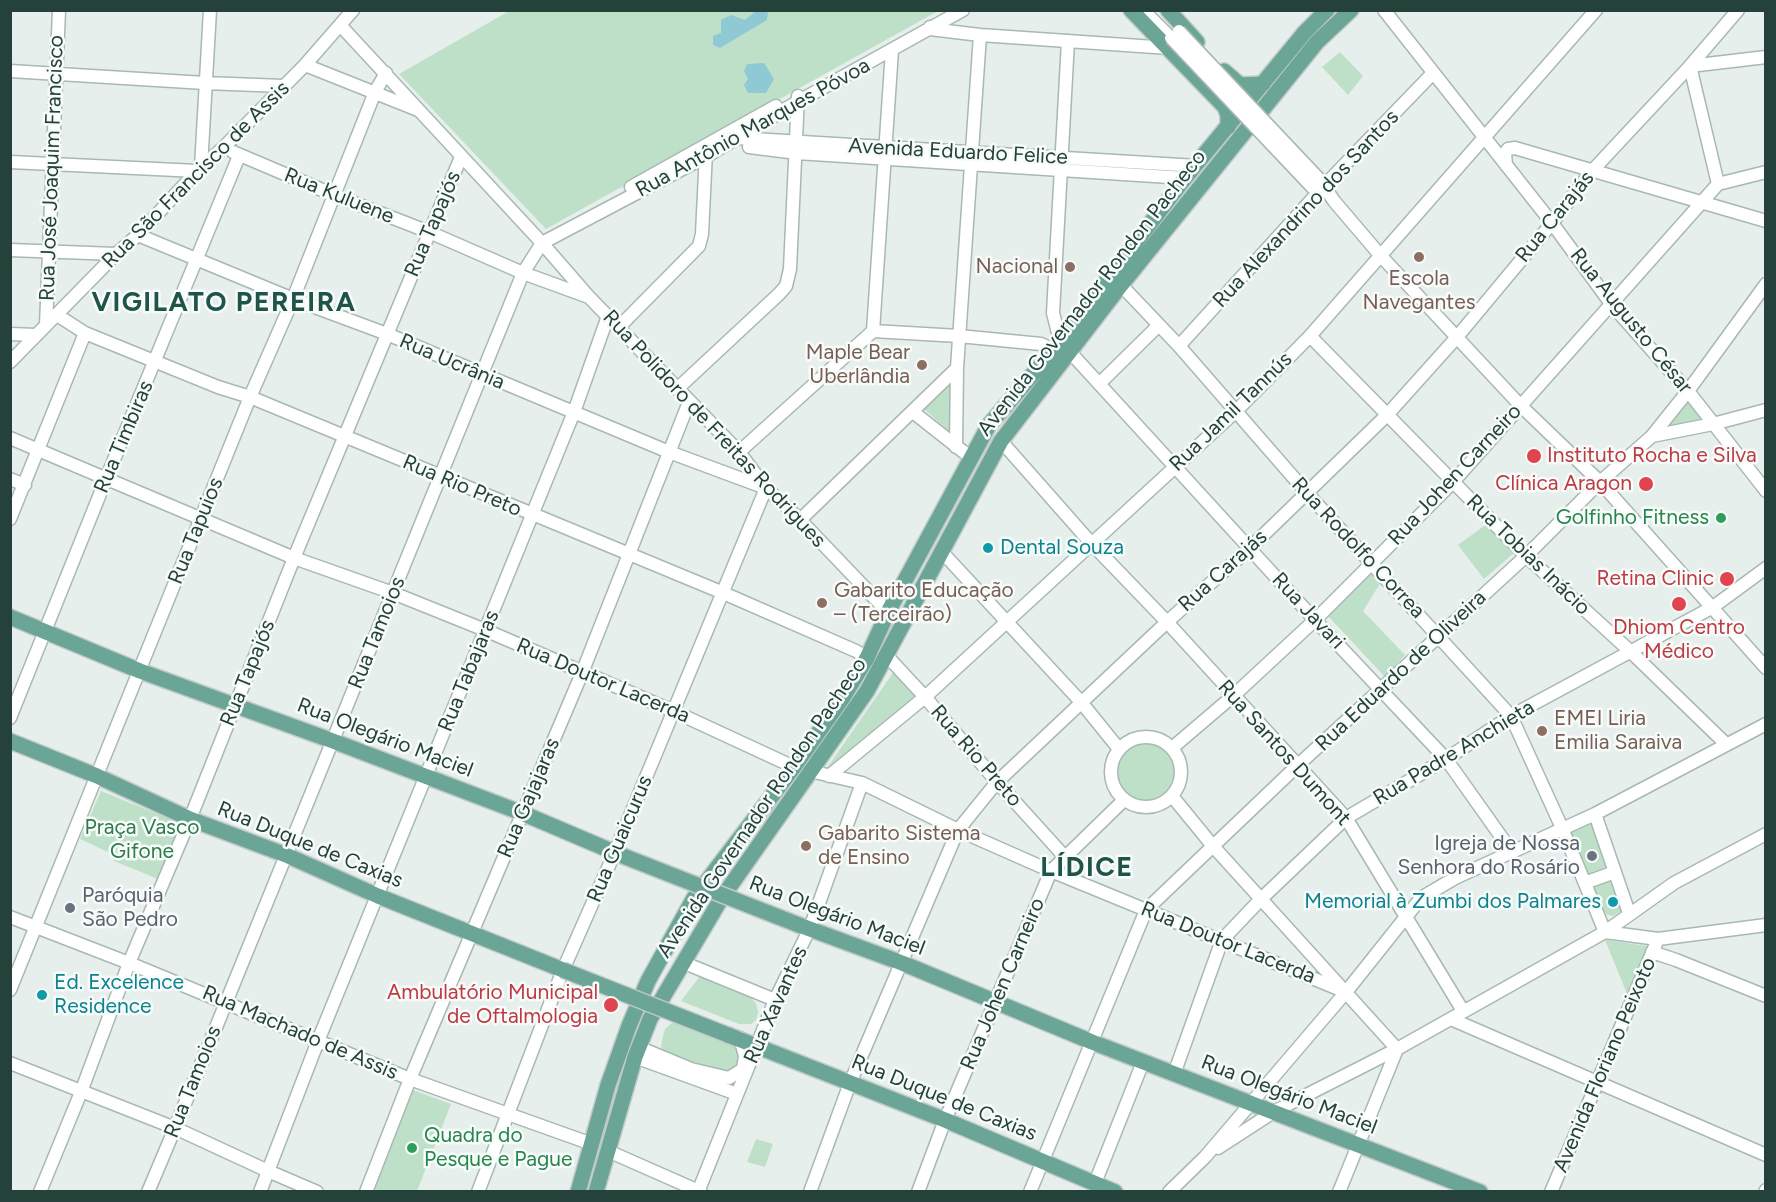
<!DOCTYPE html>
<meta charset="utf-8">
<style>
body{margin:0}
#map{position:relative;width:1776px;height:1202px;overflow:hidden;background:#e6efeb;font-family:Figtree,sans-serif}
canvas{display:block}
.frame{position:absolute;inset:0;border:12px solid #24423a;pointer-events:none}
</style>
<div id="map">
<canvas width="1776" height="1202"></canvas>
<div class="frame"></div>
</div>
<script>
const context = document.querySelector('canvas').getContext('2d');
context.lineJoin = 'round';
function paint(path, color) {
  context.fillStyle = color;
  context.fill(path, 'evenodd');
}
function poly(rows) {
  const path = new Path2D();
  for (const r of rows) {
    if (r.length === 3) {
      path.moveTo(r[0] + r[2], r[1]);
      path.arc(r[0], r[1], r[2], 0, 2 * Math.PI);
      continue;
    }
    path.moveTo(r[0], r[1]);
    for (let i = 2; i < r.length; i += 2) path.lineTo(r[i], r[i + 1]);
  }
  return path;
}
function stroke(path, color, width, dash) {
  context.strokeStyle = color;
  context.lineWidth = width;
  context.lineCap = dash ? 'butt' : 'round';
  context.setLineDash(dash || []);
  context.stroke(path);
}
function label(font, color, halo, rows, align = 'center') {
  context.font = font + ' Figtree,sans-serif';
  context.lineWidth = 5;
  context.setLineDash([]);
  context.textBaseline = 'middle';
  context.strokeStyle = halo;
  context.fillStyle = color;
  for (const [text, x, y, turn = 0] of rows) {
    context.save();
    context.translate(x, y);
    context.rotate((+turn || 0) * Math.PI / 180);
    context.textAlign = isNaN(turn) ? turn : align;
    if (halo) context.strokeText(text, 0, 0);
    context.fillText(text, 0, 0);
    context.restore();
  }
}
paint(poly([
 [509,11,938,11,546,229,399,74],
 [1340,52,1363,76,1348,95,1322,67],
 [951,382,952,434,924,409],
 [1688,392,1712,423,1657,432],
 [1488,523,1514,553,1484,579,1458,545],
 [1372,572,1381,582,1363,611,1405,655,1385,677,1328,616],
 [897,667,925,697,822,775],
 [1146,772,34],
 [101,791,182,824,158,879,114,861,112,854,80,839],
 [1594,817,1624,910,1613,916,1604,914,1569,828],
 [1605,940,1647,946,1628,996],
 [700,976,750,997,756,1003,758,1012,756,1020,751,1024,739,1024,681,1001],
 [674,1021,731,1042,738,1050,740,1060,738,1069,729,1075,664,1054,661,1046,663,1036,665,1029],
 [413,1090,451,1104,417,1191,372,1192],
 [756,1139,773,1144,765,1167,747,1162]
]), '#bfe0c8');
paint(poly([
 [757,10,768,12,767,20,720,48,713,45,713,36,721,33,721,20,731,15,745,20],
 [764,63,774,79,766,93,748,93,744,85,748,79,744,71,747,64]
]), '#8ec9d4');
const minor = poly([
 [1143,10,1171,38],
 [1384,10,1552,223,1612,305,1688,391,1766,491],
 [340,25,542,243,588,296,739,452,766,488,800,520,888,612],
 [930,27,930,29,980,35,1169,48],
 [305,65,418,110],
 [10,71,205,83,283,86],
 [720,137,1197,166],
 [749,147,797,153,1185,178],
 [233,152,334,195,429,232,523,273,586,296],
 [10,162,197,171],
 [1506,165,1505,153,1508,149,1515,148,1766,221],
 [201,167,210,10],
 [1320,180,1334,201,1380,255,1520,405,1600,482,1766,668],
 [1718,184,1690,66,1766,57],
 [1718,184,1766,172],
 [631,187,776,106],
 [138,235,293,299,387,334,669,452,766,488,615,852,563,970,478,1192],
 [10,250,116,254],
 [1121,285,1179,346,1307,493,1511,716,1562,828,1605,932],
 [57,315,85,333,218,387,250,397,721,592,856,651,867,658],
 [46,325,59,10],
 [619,327,699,246,702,234,706,152],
 [873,331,959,336,1041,344,1054,350],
 [10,334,36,335],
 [1310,336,1526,556,1631,652,1726,744],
 [1060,341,1053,313,1068,41],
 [1179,346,1325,185,1433,73],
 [1070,352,1315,620,1446,759,1512,852],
 [10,362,116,254,138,235,197,171,224,147,305,65,353,10],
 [1099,384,1159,325],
 [677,389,779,294,786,286,790,269,798,96],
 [913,412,970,457],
 [1652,436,1713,424,1766,410],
 [10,438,294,558,393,593,485,630,673,711,794,767],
 [1001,441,1091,543,1167,622,1346,818,1463,1011],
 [956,447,957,368],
 [739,452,873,331,892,50],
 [10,479,25,485],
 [10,519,85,333],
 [800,520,957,368,980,35],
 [942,552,1081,702,1119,749],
 [887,656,925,697,997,782,1064,856],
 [10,718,106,479,239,156],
 [1146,772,35],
 [1172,748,1233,696,1315,620,1453,482,1718,184],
 [810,771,862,783,958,830,1051,871,1346,992],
 [829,776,925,697,1236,411,1310,336,1596,10],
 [1172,796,1212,845,1397,1049,1339,1192],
 [1595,814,1629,913],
 [1590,881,1615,872],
 [10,917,129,963,410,1079,592,1144],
 [1605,932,1658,939,1766,925],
 [1652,952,1676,960,1766,996],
 [682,962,775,1000],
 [10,990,250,397,293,299,375,92,386,73],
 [1451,1019,1766,1155],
 [638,1047,691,1069,729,1078,743,1069,745,1056,740,1038],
 [635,1057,737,1094],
 [10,1063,175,1128,268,1171,317,1192],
 [1174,1074,1222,940,1261,899,1346,818,1446,759,1511,716,1713,607,1766,568],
 [1218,1148,1275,1111,1397,1049,1605,932,1674,883,1766,834],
 [608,1151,701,1192],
 [1095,1183,1143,1062],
 [40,1192,81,1092,129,963,190,819,294,558,461,157],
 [148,1192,175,1128,523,273,542,243,705,157,799,101,963,10],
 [260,1192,318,1041,574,412,608,316],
 [366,1192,410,1079,582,673,689,402],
 [698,1192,775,1000,810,928,862,783],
 [810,1192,850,1083,958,830,997,782,1167,622,1250,548,1387,415,1457,337,1552,223,1592,171,1690,66,1738,10],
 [918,1192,945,1120,1051,871,1124,800],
 [1030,1192,1146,910,1297,766,1526,556,1600,482,1652,436,1688,391,1766,284],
 [1169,1192,1205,1157,1346,992,1421,898,1455,878,1595,814,1766,724],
 [1551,1192,1658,939],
 [1765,1192,1766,1190]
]);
const major = poly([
 [1131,10,1225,107,1228,115,1228,127],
 [1168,10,1197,42],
 [1224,71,1240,85,1263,84],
 [10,617,140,671,333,741,522,813,623,856],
 [10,741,97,776,190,819,286,855,378,896,563,970],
 [799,925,902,963,1092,1042,1480,1192],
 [728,1035,945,1120,1115,1192],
 [578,1192,608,1085,629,1026,648,981,694,898,794,767,842,699,867,658,888,612,989,425,1054,350,1185,178,1305,32,1327,10],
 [596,1192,635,1057,650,1019,721,899,867,691,1001,441,1121,285,1317,42,1351,10]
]);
stroke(minor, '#a8b8b2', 15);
stroke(major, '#c2cac8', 18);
stroke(minor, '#fff', 12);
stroke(major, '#6aa596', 15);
const minorBridge = poly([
 [1179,31,1320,180],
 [1171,38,1313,188]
]);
const majorBridge = poly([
 [623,856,799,925],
 [563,970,728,1035]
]);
stroke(minorBridge, '#a8b8b2', 15, []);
stroke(majorBridge, '#c2cac8', 18, []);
stroke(minorBridge, '#fff', 12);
stroke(majorBridge, '#6aa596', 15);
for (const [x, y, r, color] of [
 [1419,257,6,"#8d6e63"],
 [1070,267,6,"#8d6e63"],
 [922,365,6,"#8d6e63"],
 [1534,456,8,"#e0444e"],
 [1646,484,8,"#e0444e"],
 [1721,518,6,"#2e9e5b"],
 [988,548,6,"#0f9aa8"],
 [1727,579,8,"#e0444e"],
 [822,603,6,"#8d6e63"],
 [1679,604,8,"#e0444e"],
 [1542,731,6,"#8d6e63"],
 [806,846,6,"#8d6e63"],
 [1592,856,6,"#6b7280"],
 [1613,902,6,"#0f9aa8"],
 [70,908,6,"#6b7280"],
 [42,995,6,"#0f9aa8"],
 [611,1005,8,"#e0444e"],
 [412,1148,6,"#2e9e5b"]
]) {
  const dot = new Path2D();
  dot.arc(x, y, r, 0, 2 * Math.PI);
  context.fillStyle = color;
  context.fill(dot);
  stroke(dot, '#f7fbf9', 2);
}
label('21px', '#24423a', '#f7fbf9', [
 ["Rua Antônio Marques Póvoa",753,128,-29],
 ["Avenida Eduardo Felice",958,152,3],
 ["Rua José Joaquim Francisco",52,168,-88],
 ["Rua São Francisco de Assis",196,175,-45],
 ["Rua Kuluene",339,196,22],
 ["Rua Alexandrino dos Santos",1306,209,-47],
 ["Rua Carajás",1555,217,-51],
 ["Rua Tapajós",433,224,-67],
 ["Avenida Governador Rondon Pacheco",1092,293,-52],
 ["Rua Augusto César",1631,321,51],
 ["Rua Ucrânia",452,362,23],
 ["Rua Jamil Tannús",1231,412,-44],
 ["Rua Polidoro de Freitas Rodrigues",714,429,47],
 ["Rua Timbiras",124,437,-67],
 ["Rua Johen Carneiro",1455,475,-47],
 ["Rua Rio Preto",462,486,23],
 ["Rua Tapuios",196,531,-68],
 ["Rua Rodolfo Correa",1358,548,47],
 ["Rua Tobias Inácio",1528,555,44],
 ["Rua Carajás",1223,571,-42],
 ["Rua Javari",1308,611,47],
 ["Rua Tamoios",377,633,-68],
 ["Rua Tabajaras",469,671,-68],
 ["Rua Eduardo de Oliveira",1401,671,-43],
 ["Rua Tapajós",248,673,-68],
 ["Rua Doutor Lacerda",603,681,23],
 ["Rua Olegário Maciel",385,738,21],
 ["Rua Santos Dumont",1284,753,48],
 ["Rua Padre Anchieta",1454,753,-31],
 ["Rua Rio Preto",976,756,49],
 ["Rua Gajajaras",529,798,-67],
 ["Avenida Governador Rondon Pacheco",762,808,-56],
 ["Rua Guaicurus",620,839,-67],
 ["Rua Duque de Caxias",310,845,22],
 ["Rua Olegário Maciel",837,916,21],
 ["Rua Doutor Lacerda",1228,943,22],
 ["Rua Johen Carneiro",1003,984,-67],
 ["Rua Xavantes",776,1005,-66],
 ["Rua Machado de Assis",300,1033,23],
 ["Avenida Floriano Peixoto",1605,1065,-67],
 ["Rua Tamoios",193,1082,-68],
 ["Rua Olegário Maciel",1289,1095,21],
 ["Rua Duque de Caxias",944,1098,22]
]);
label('21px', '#785e54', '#f7fbf9', [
 ["Nacional",1058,267,"right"],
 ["Escola",1419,279,"center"],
 ["Navegantes",1419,303,"center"],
 ["Maple Bear",910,353,"right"],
 ["Uberlândia",910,377,"right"],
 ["Gabarito Educação",834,591],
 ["– (Terceirão)",834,615],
 ["EMEI Liria",1554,719],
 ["Emilia Saraiva",1554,743],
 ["Gabarito Sistema",818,834],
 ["de Ensino",818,858]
], 'left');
label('21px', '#be3a42', '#f7fbf9', [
 ["Instituto Rocha e Silva",1547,456,"left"],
 ["Clínica Aragon",1632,484],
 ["Retina Clinic",1714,579],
 ["Dhiom Centro",1679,628,"center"],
 ["Médico",1679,652,"center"],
 ["Ambulatório Municipal",598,993],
 ["de Oftalmologia",598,1017]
], 'right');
label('21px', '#27864d', '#f7fbf9', [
 ["Golfinho Fitness",1709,518],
 ["Quadra do",424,1136,"left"],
 ["Pesque e Pague",424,1160,"left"]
], 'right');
label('21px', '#0d838f', '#f7fbf9', [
 ["Dental Souza",1000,548],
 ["Memorial à Zumbi dos Palmares",1601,902,"right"],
 ["Ed. Excelence",54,983],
 ["Residence",54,1007]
], 'left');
label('21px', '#2d7a4b', '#f7fbf9', [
 ["Praça Vasco",142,828],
 ["Gifone",142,852]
]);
label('21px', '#5b616d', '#f7fbf9', [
 ["Igreja de Nossa",1580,844],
 ["Senhora do Rosário",1580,868],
 ["Paróquia",82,896,"left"],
 ["São Pedro",82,920,"left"]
], 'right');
context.letterSpacing = '1.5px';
label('bold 27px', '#1f5548', '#f7fbf9', [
 ["VIGILATO PEREIRA",224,303],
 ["LÍDICE",1087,868]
]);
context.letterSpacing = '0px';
</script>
